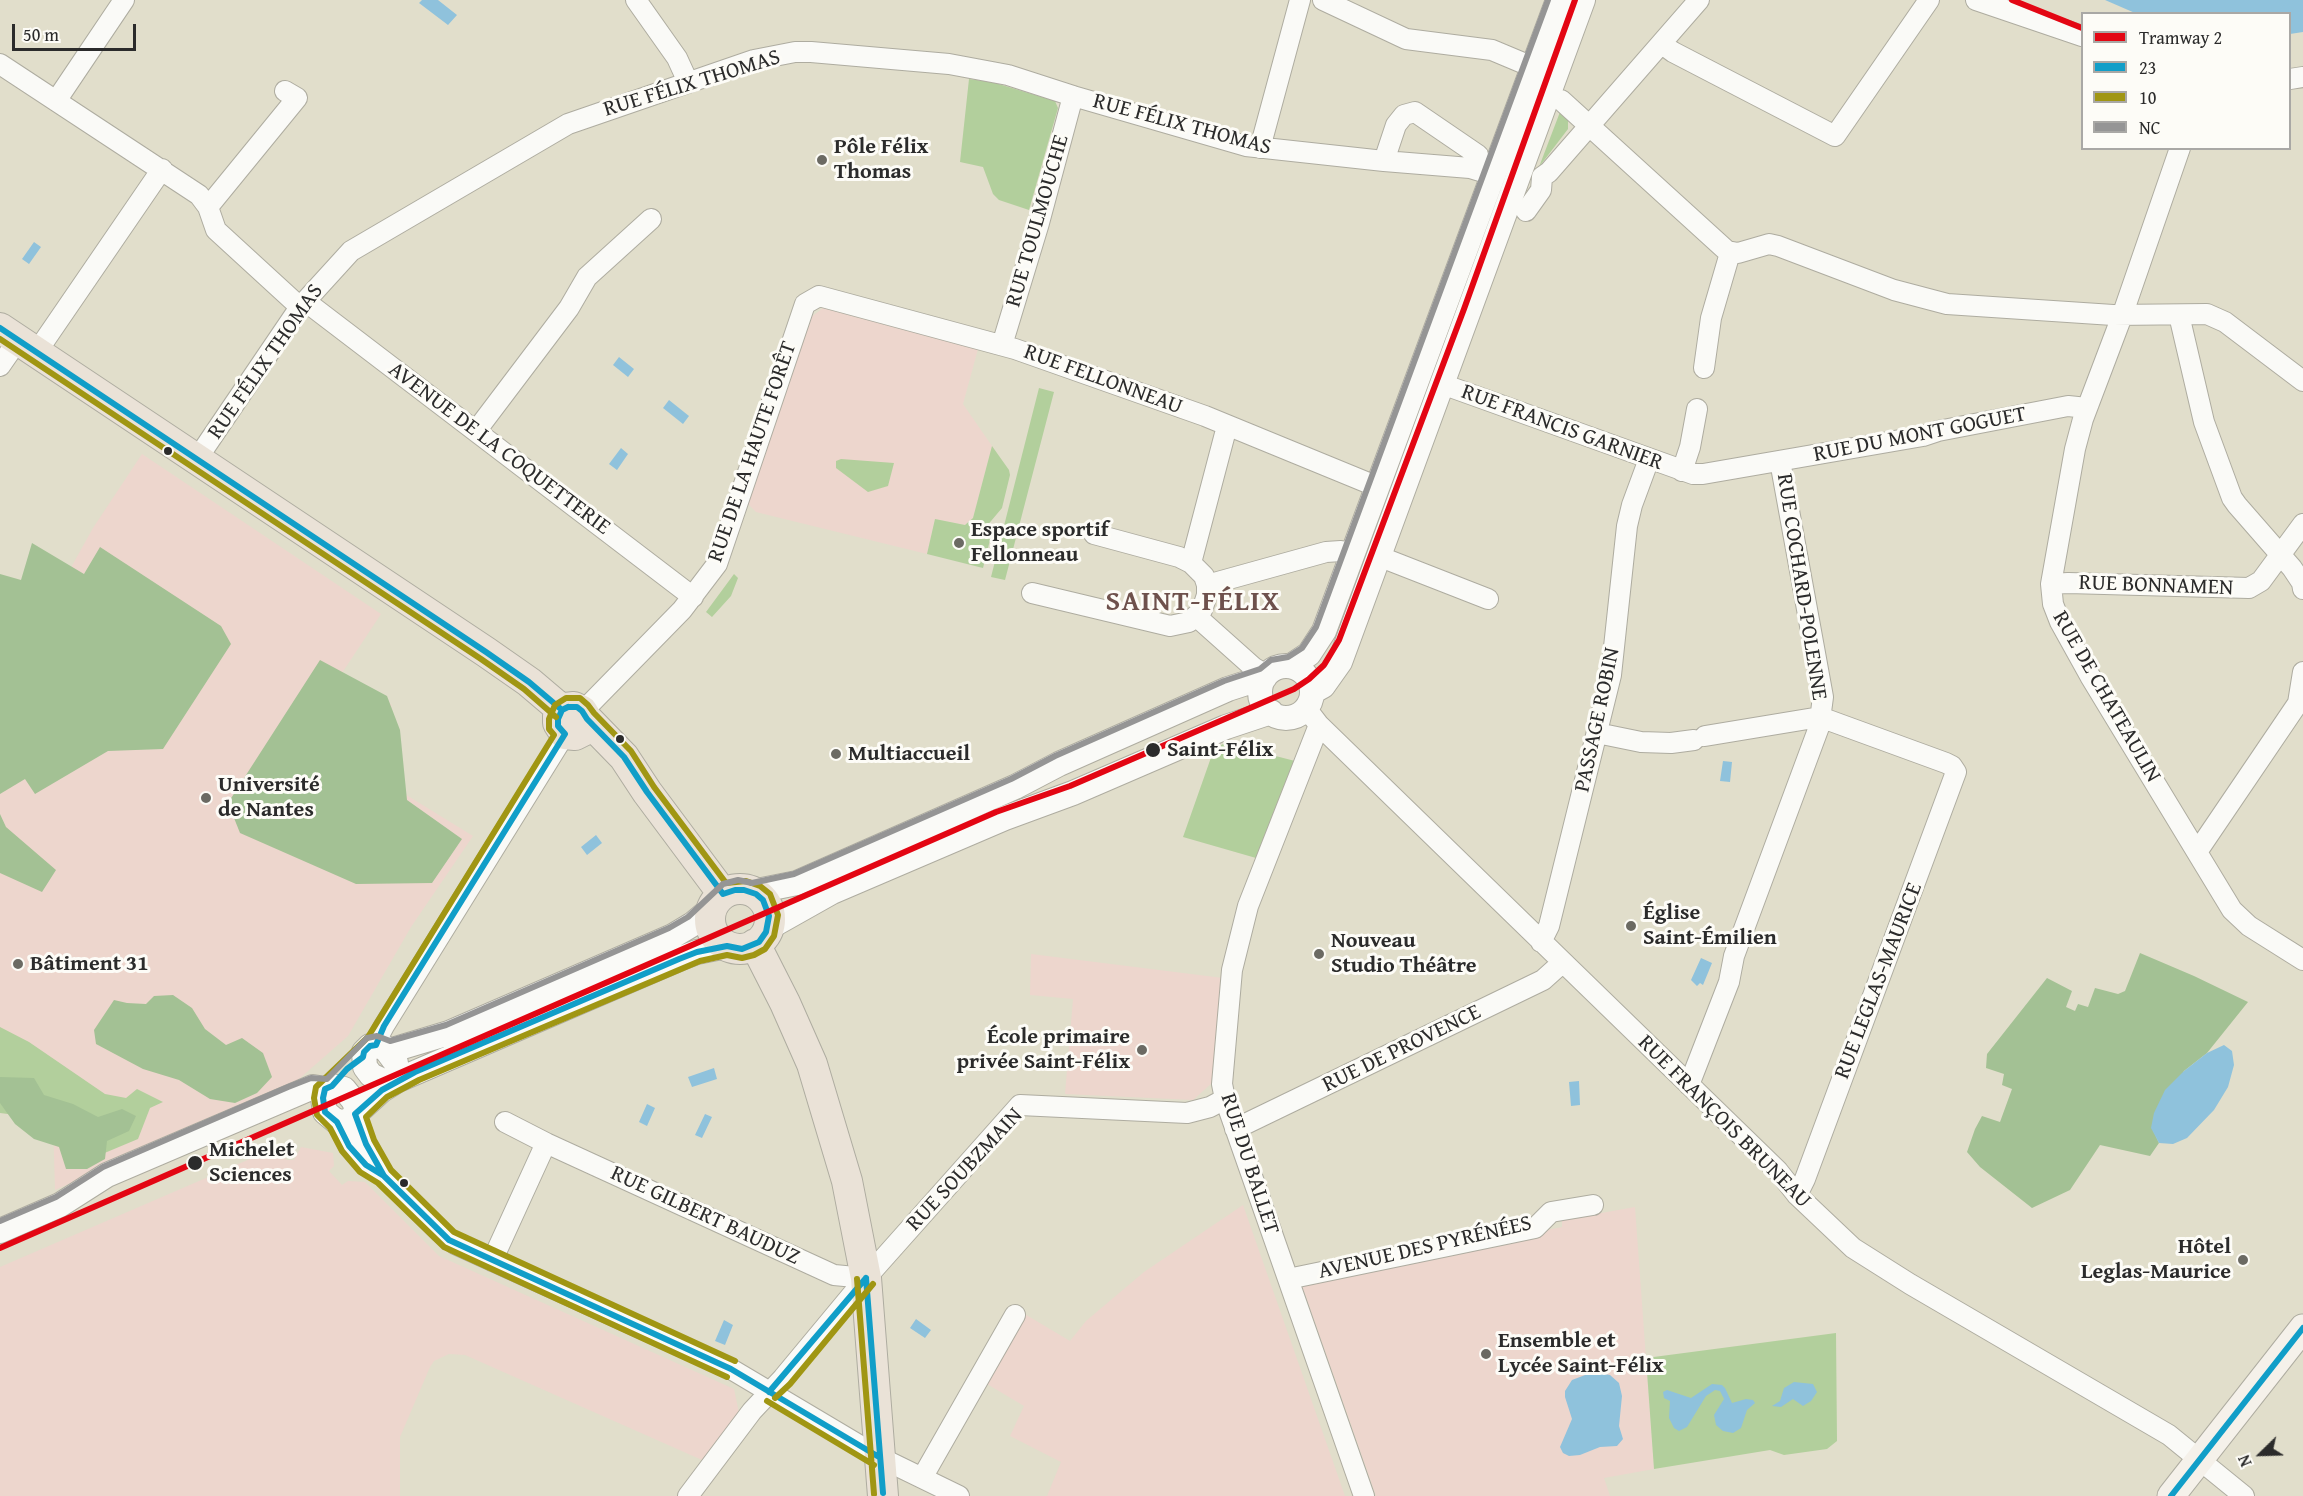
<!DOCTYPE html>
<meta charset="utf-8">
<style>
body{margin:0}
#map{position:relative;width:2303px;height:1496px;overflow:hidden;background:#e1decb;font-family:"Gentium Book Plus",serif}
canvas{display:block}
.legend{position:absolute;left:2081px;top:12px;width:210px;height:138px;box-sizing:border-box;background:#fdfcf7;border:2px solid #a9a8a5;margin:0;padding:8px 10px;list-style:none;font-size:18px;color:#2b2b2b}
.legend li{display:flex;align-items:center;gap:12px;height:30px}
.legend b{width:30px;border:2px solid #a9a8a5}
.north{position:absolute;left:2231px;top:1424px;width:60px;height:60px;-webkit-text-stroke:4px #fdfcf7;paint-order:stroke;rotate:247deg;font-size:16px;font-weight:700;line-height:24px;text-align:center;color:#2b2b2b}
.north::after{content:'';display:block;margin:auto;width:21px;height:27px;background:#2b2b2b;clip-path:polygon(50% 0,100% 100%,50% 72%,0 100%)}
.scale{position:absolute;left:12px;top:24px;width:124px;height:27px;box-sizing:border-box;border:3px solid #2b2b2b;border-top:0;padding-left:8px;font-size:18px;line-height:21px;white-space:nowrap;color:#2b2b2b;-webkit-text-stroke:4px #fdfcf7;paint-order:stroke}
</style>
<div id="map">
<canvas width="2303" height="1496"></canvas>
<ul class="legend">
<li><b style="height:8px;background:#e30613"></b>Tramway 2</li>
<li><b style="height:8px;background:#119ec8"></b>23</li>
<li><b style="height:8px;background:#a09613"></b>10</li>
<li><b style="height:8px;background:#959595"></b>NC</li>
</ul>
<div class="north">N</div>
<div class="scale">50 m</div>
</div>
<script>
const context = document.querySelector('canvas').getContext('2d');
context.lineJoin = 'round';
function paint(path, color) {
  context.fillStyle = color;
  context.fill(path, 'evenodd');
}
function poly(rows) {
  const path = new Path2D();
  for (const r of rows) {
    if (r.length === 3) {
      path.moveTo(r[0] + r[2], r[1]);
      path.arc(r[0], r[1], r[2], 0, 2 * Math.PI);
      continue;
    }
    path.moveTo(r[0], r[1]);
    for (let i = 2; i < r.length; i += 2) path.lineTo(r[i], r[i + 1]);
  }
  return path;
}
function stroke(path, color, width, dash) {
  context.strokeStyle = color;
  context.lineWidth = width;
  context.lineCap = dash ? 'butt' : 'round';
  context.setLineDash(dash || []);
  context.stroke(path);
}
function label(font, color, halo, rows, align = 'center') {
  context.font = font + ' "Gentium Book Plus",serif';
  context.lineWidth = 6;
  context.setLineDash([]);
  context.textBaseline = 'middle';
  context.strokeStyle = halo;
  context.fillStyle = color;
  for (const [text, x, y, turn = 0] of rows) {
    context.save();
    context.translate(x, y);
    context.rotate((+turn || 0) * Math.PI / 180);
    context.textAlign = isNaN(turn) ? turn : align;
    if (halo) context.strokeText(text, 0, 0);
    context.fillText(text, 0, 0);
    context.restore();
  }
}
paint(poly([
 [823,308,978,349,963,404,992,446,973,518,965,525,935,519,927,554,764,514,756,512,748,504,810,318],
 [142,454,381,614,342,673,392,705,356,764,473,836,411,927,348,1036,291,1086,55,1190,53,1120,0,1113,0,576,49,607,93,528],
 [1031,954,1223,978,1212,1083,1193,1100,1065,1094,1073,999,1030,995],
 [280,1146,286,1160,294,1160,301,1147,333,1153,334,1166,329,1171,342,1185,348,1181,365,1182,439,1256,734,1389,739,1413,702,1460,465,1355,449,1354,434,1361,430,1367,400,1437,400,1496,0,1496,0,1267],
 [1243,1205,1345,1496,1047,1496,1061,1462,1010,1436,1024,1406,982,1381,1023,1313,1070,1341,1086,1321,1144,1272],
 [1635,1207,1654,1469,1604,1478,1610,1496,1376,1496,1300,1280,1562,1227,1562,1220]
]), '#edd6cd');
paint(poly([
 [969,79,992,82,1055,101,1058,108,1029,210,999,200,993,194,983,167,960,162],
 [1560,112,1568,119,1568,129,1539,167],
 [1039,388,1054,392,1005,580,991,577],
 [992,446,1009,470,1010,475,1002,508,986,527,992,532,983,568,927,554,935,519,965,525,973,518],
 [841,459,894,463,888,486,868,492,836,468,836,461],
 [734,574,738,578,731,596,712,617,706,612],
 [1225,743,1295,761,1256,858,1183,837,1214,749],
 [0,1027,29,1042,105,1094,126,1098,137,1089,163,1102,150,1108,138,1139,95,1157,53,1120,0,1113],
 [1836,1333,1837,1441,1827,1449,1784,1455,1770,1450,1654,1469,1646,1358]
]), '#b2cf9c');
paint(poly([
 [32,543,84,574,100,547,221,626,231,644,163,749,108,751,35,794,25,779,0,794,0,574,21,580],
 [320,660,387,696,400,730,407,800,462,839,432,883,356,884,240,833,228,803],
 [0,814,6,827,56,870,42,892,0,873],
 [2140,953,2194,976,2248,1002,2207,1053,2184,1071,2152,1128,2159,1143,2150,1156,2100,1145,2070,1190,2032,1208,1980,1167,1967,1152,1975,1129,1982,1116,2000,1122,2012,1089,2002,1085,2004,1074,1986,1068,1987,1054,2047,978,2072,991,2066,1007,2075,1011,2078,1004,2088,1007,2095,988,2118,994,2125,991],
 [173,995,192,1008,205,1029,226,1045,242,1038,263,1053,272,1077,257,1093,235,1103,210,1099,179,1080,143,1069,96,1044,94,1030,114,1000,127,1003,146,1004,154,996],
 [0,1077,34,1078,44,1095,73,1104,98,1117,122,1109,136,1116,129,1131,107,1141,105,1159,87,1169,66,1169,59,1147,34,1139,15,1124,0,1103]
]), '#a3c194');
paint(poly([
 [422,0,438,0,457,15,448,25,419,3],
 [2105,0,2303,0,2303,32,2290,34,2290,14,2135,13],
 [34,242,41,247,29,264,22,259],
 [619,357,634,369,628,377,613,365],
 [669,400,689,416,683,424,663,408],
 [621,448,628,454,617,470,609,464],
 [1723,761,1732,762,1730,782,1720,781],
 [596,835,602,843,587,855,581,847],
 [1701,958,1712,963,1703,985,1700,983,1697,986,1691,980],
 [2224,1045,2232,1051,2234,1065,2228,1087,2214,1110,2187,1138,2173,1144,2159,1143,2151,1128,2154,1113,2165,1090,2184,1071,2207,1053],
 [714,1068,717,1079,692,1087,688,1077],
 [1579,1081,1580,1105,1571,1106,1569,1082],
 [647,1104,655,1108,647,1126,639,1122],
 [705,1114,712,1117,702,1138,695,1135],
 [916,1319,931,1330,925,1338,910,1328],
 [724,1320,733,1325,725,1345,715,1341],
 [1593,1372,1610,1375,1619,1383,1622,1396,1619,1426,1623,1439,1617,1446,1600,1447,1580,1455,1569,1456,1563,1453,1560,1447,1572,1419,1565,1397,1565,1391,1572,1380],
 [1794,1382,1813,1384,1817,1392,1811,1401,1803,1406,1793,1399,1781,1407,1772,1406,1780,1401,1784,1388],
 [1712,1384,1722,1385,1725,1388,1732,1403,1746,1399,1753,1400,1755,1403,1747,1410,1741,1428,1733,1433,1723,1431,1716,1425,1714,1415,1724,1399,1720,1391,1715,1390,1706,1396,1687,1427,1679,1431,1674,1428,1669,1418,1670,1401,1664,1398,1663,1392,1667,1390,1691,1398]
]), '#8fc2dc');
const minor = poly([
 [636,0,677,58,688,82],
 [1323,0,1406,39,1492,50,1523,63],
 [1976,0,2082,36],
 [1662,44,1673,52,1835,136,1929,0],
 [0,64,199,195,208,207,216,230,300,307],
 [2290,79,2303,77],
 [1561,100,1727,251,1738,253,1769,244,1778,246,1894,290,1947,304,2113,315,2207,314,2225,322,2303,381],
 [56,101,124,0],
 [1260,148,1300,0],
 [2180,148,2122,316,2083,419,2075,449,2051,584,2053,604,2060,622,2090,676,2232,910,2249,926,2303,960],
 [1384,161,1396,125,1404,115,1415,112,1478,155],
 [208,207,297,98,285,91],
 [1526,211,1541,190,1542,177,1549,172,1699,0],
 [305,301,693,597],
 [2179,315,2204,422,2232,498,2237,505,2292,568,2302,583,2303,589],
 [1002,345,1039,223,1073,96],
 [36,353,162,169],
 [0,366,18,340],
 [1704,368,1711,318,1730,253],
 [1442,384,1693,474,1703,474,1923,436,1938,431,2068,406,2087,408],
 [476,431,569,308,587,277,651,219],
 [197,459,300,307,351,251,568,124,754,60,795,52,811,52,949,64,1008,75,1073,96,1246,146,1384,161,1470,168,1493,175],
 [1682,471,1690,447,1697,409],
 [1378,556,1488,599],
 [1191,563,1227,426],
 [2051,584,2068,583,2249,588,2261,581,2303,524],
 [1207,585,1326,552,1341,551,1352,555],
 [1032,593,1170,626,1189,622,1202,610,1207,595,1207,585,1204,576,1191,563,1179,557,1094,534],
 [1197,617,1253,667,1266,675],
 [1306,708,1319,725,1778,1171,1797,1195,1853,1248,1910,1284,2169,1435,2244,1496],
 [584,713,589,705,682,610,717,564,805,304,819,296,1015,349,1205,416,1378,487],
 [1319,725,1248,906,1232,970,1222,1084,1225,1099,1364,1496],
 [1597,733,1641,742,1671,743,1694,740],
 [1705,736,1820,717,1946,763,1952,766,1956,772,1805,1179,1797,1195],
 [2197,852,2298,703,2303,672],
 [1541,942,1549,926,1611,675,1627,526,1632,505,1649,459],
 [376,1045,377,1039,384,1026,565,734],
 [1689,1085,1729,982,1734,956,1819,727,1823,697,1780,461],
 [355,1114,366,1144,381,1171],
 [337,1122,349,1146,366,1165,384,1176,440,1232,455,1244,731,1369,879,1457,959,1496],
 [505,1122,546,1143],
 [1235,1129,1543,980,1563,962],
 [492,1261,546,1143,834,1275,866,1278],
 [1288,1279,1535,1228,1551,1212,1593,1205],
 [922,1478,1015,1315],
 [688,1496,752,1411,783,1378,866,1278,1020,1105,1187,1113,1210,1107,1225,1099]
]);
const tertiary = poly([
 [1291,666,1309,654,1324,631,1558,0],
 [1286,692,26],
 [1312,692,1323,686,1340,662,1583,0],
 [752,892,797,883,1015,787,1059,764,1228,689,1265,677],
 [768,928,832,892,1005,818,1073,793,1226,727,1271,712],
 [389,1051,449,1033,673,936,693,924,712,908],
 [390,1084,371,1075,365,1067,364,1052,370,1046,384,1047,396,1063],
 [325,1089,323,1098,325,1112,337,1122,348,1121,382,1090,398,1080,679,959,697,952,727,946],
 [0,1231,60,1205,107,1175,313,1087,325,1089,332,1086,344,1089,353,1100,356,1106,355,1114]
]);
const secondary = poly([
 [2171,1496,2303,1328]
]);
const primary = poly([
 [0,328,486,652,529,682,562,710],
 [587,719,583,731,575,735,565,734,558,723,558,716,565,708,574,707,582,711,587,719,624,757,647,792,723,894],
 [740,919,30],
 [755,944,785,1003,812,1064,847,1181,866,1278,883,1496]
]);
stroke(minor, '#aeaca0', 22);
stroke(tertiary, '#aeaca0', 26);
stroke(secondary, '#aeaca0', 29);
stroke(primary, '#aeaca0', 32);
stroke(minor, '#fafaf7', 20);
stroke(tertiary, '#fafaf7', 24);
stroke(secondary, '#f5f1ea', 27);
stroke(primary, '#eae2d7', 30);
stroke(poly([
 [0,328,486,652,529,682,562,710],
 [568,707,577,707,582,711,587,719,624,757,647,792,723,894,735,890,744,890,756,894,763,900,769,916,766,932,759,942,742,949,727,946,697,952,679,959,415,1072,382,1090,355,1114,366,1144,384,1176,366,1165,349,1146,337,1122,325,1112,323,1098,325,1089,332,1086,347,1069,363,1057,364,1052,370,1046,376,1045,384,1026,565,734,558,726,558,719,562,710,568,707],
 [384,1176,449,1240],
 [384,1176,449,1240],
 [449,1240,731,1369],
 [449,1240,731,1369],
 [866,1278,883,1493],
 [731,1369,879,1457],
 [769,1392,866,1278],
 [2171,1496,2303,1328]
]), '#119ec8', 6);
stroke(poly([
 [0,339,481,659,524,689,556,717],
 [444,1247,378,1183,360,1172,342,1151,330,1128,317,1115,314,1098,316,1087,368,1037,554,735,549,729,549,719,555,705,566,698,580,698,588,705,594,713,631,751,654,787,726,883,746,881,760,886,770,894,778,915,774,936,765,949,754,955,742,958,727,955,700,961,419,1080,387,1097,366,1117,374,1140,391,1170,454,1232,735,1361],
 [444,1247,727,1377],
 [857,1279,874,1494],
 [775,1398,790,1384,873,1284],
 [767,1401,874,1465]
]), '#a09613', 6);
stroke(poly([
 [0,1221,56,1197,103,1167,288,1087,311,1078,327,1079,367,1038,377,1036,390,1041,446,1025,669,928,688,917,723,884,738,880,752,883,794,874,1011,779,1055,756,1224,681,1260,669,1271,660,1288,657,1302,648,1316,627,1548,0]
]), '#959595', 6);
stroke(poly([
 [2012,0,2082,28],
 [0,1248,996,812,1070,786,1294,689,1309,679,1324,665,1339,640,1464,309,1575,0]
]), '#e30613', 6);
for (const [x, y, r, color] of [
 [822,160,6,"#6b6a63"],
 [168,451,5,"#2b2b2b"],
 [959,543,6,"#6b6a63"],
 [620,739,5,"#2b2b2b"],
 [1153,750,8,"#2b2b2b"],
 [836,754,6,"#6b6a63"],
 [206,798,6,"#6b6a63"],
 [1631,926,6,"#6b6a63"],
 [1319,954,6,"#6b6a63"],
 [18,964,6,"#6b6a63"],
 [1142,1050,6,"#6b6a63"],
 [195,1163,8,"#2b2b2b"],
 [404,1183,5,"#2b2b2b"],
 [2243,1260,6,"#6b6a63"],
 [1486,1354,6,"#6b6a63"]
]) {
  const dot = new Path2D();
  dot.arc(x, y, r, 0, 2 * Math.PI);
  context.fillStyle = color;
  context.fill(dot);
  stroke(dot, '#fdfcf7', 2);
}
label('22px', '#2b2b2b', '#fdfcf7', [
 ["RUE FÉLIX THOMAS",692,84,-17],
 ["RUE FÉLIX THOMAS",1182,125,15],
 ["RUE TOULMOUCHE",1038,221,-74],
 ["RUE FÉLIX THOMAS",266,362,-55],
 ["RUE FELLONNEAU",1103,380,20],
 ["RUE FRANCIS GARNIER",1562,428,20],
 ["RUE DU MONT GOGUET",1920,435,-11],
 ["AVENUE DE LA COQUETTERIE",499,449,37],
 ["RUE DE LA HAUTE FORÊT",753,452,-71],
 ["RUE BONNAMEN",2156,586,2],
 ["RUE COCHARD-POLENNE",1801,587,81],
 ["RUE DE CHATEAULIN",2106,697,60],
 ["PASSAGE ROBIN",1598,720,-78],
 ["RUE LEGLAS-MAURICE",1879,981,-69],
 ["RUE DE PROVENCE",1402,1049,-26],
 ["RUE FRANÇOIS BRUNEAU",1724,1122,45],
 ["RUE DU BALLET",1249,1164,72],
 ["RUE SOUBZMAIN",965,1170,-47],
 ["RUE GILBERT BAUDUZ",705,1216,25],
 ["AVENUE DES PYRÉNÉES",1425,1248,-13]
]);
label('bold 22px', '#2b2b2b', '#fdfcf7', [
 ["Pôle Félix",834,147],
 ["Thomas",834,172],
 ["Espace sportif",971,530],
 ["Fellonneau",971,555],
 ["Multiaccueil",848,754],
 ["Université",218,785],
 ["de Nantes",218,810],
 ["Église",1643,913],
 ["Saint-Émilien",1643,938],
 ["Nouveau",1331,941],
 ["Studio Théâtre",1331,966],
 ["Bâtiment 31",30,964],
 ["École primaire",1130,1037,"right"],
 ["privée Saint-Félix",1130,1062,"right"],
 ["Hôtel",2231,1247,"right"],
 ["Leglas-Maurice",2231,1272,"right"],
 ["Ensemble et",1498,1341],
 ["Lycée Saint-Félix",1498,1366]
], 'left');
label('bold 22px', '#2b2b2b', '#fdfcf7', [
 ["Saint-Félix",1167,750],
 ["Michelet",209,1150],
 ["Sciences",209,1175]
], 'left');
context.letterSpacing = '1.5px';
label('bold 28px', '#6e514c', '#fdfcf7', [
 ["SAINT-FÉLIX",1193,603]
]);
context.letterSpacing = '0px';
</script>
